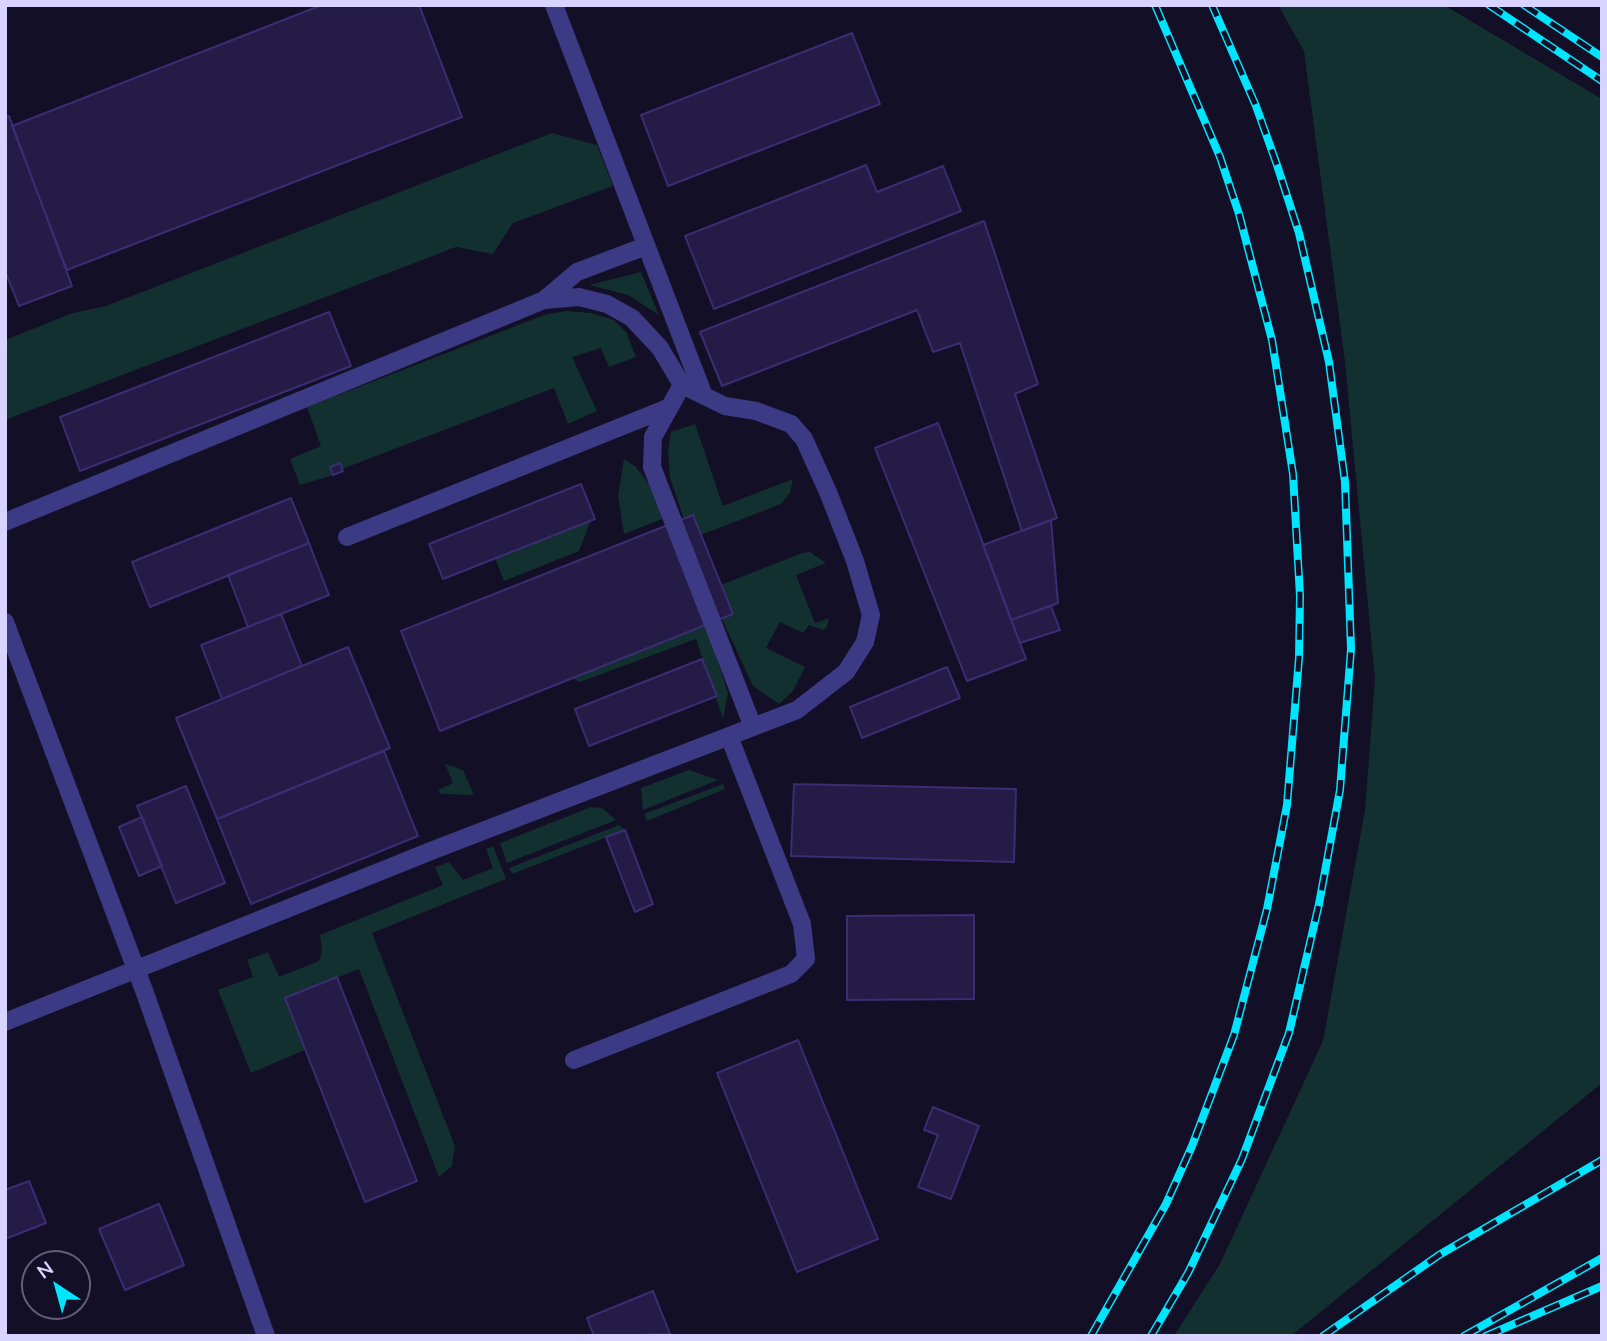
<!DOCTYPE html>
<style>
body{margin:0}
#map{position:relative;width:1607px;height:1341px;overflow:hidden;background:#130f26;font-family:Mulish,sans-serif}
canvas{display:block}
.frame{position:absolute;inset:0;border:7px solid #d9d4ff;pointer-events:none}
.north{position:absolute;left:21px;top:1250px;width:70px;height:70px;box-sizing:border-box;background:#130f26;border:2px solid #625e7d;border-radius:50%;rotate:324deg;font-size:19px;font-weight:700;line-height:28px;text-align:center;color:#d9d4ff}
.north::after{content:'';display:block;margin:auto;width:24px;height:32px;background:#00e5ff;clip-path:polygon(50% 0,100% 100%,50% 72%,0 100%)}
</style>
<div id="map">
<canvas width="1607" height="1341"></canvas>
<div class="frame"></div>
<div class="north">N</div>
</div>
<script>
const context = document.querySelector('canvas').getContext('2d');
context.lineJoin = 'round';
function paint(path, color) {
  context.fillStyle = color;
  context.fill(path, 'evenodd');
}
function poly(rows) {
  const path = new Path2D();
  for (const r of rows) {
    path.moveTo(r[0], r[1]);
    for (let i = 2; i < r.length; i += 2) path.lineTo(r[i], r[i + 1]);
  }
  return path;
}
function stroke(path, color, width, dash) {
  context.strokeStyle = color;
  context.lineWidth = width;
  context.lineCap = dash ? 'butt' : 'round';
  context.setLineDash(dash || []);
  context.stroke(path);
}
paint(poly([
 [1278,5,1444,5,1602,99,1602,1083,1291,1336,1174,1336,1220,1264,1323,1041,1365,810,1375,679,1345,362,1304,51],
 [552,133,597,145,613,186,513,223,493,254,456,247,5,420,5,340,73,313,106,306],
 [641,272,659,315,628,295,589,285],
 [566,311,591,313,614,320,626,332,636,357,609,367,601,348,572,357,597,411,568,424,554,388,342,469,339,463,330,467,333,475,300,485,290,459,321,446,307,407,544,315],
 [695,424,723,506,793,479,790,493,781,504,701,535,693,515,684,519,670,478,668,452,671,432],
 [624,459,636,467,649,484,665,518,624,534,618,496],
 [591,520,579,551,504,581,495,558],
 [810,552,826,563,796,575,815,623,829,618,827,627,823,630,809,625,803,633,780,622,766,648,805,667,793,691,779,704,753,686,722,619,733,614,721,585,802,553],
 [706,625,728,693,723,719,696,639,580,682,573,678],
 [445,764,463,770,474,795,441,794,438,790,453,783],
 [689,770,718,780,643,810,641,788],
 [723,784,725,789,647,821,644,814],
 [591,807,602,808,616,820,507,863,500,843],
 [619,825,625,830,512,874,509,868],
 [493,846,506,879,372,933,455,1146,452,1166,439,1177,359,969,285,998,305,1050,251,1073,218,990,253,977,247,960,268,952,279,977,319,961,322,952,320,935,443,885,435,867,449,862,463,880,493,868,486,849]
]), '#12302f');
const building = poly([
 [322,5,419,5,462,117,67,270,12,126,322,5],
 [852,33,880,104,668,186,641,115,852,33],
 [9,116,72,286,19,306,5,271,5,117,9,116],
 [866,165,877,192,943,166,961,211,714,309,685,236,866,165],
 [984,221,1038,384,1015,394,1057,518,1022,531,960,343,933,352,917,310,722,386,700,332,984,221],
 [329,312,351,366,80,471,60,417,329,312],
 [938,423,1026,659,967,681,875,448,938,423],
 [340,463,343,471,333,475,330,467,340,463],
 [581,484,595,519,443,579,429,544,581,484],
 [291,498,309,543,150,607,132,562,291,498],
 [693,515,733,614,440,731,401,631,693,515],
 [1051,520,1058,603,1011,620,983,545,1051,520],
 [309,543,329,595,248,627,228,575,309,543],
 [1051,606,1060,630,1020,643,1011,620,1051,606],
 [281,614,302,666,222,699,201,645,281,614],
 [348,647,390,748,217,819,176,718,348,647],
 [702,659,717,696,589,746,575,709,702,659],
 [947,667,960,698,862,738,850,707,947,667],
 [384,751,418,836,251,904,217,819,384,751],
 [794,784,1016,789,1014,862,791,856,794,784],
 [186,786,225,883,176,903,137,806,186,786],
 [142,817,162,866,139,876,119,827,142,817],
 [625,830,653,904,635,912,606,837,625,830],
 [974,915,974,999,847,1000,847,916,974,915],
 [337,977,417,1181,365,1202,285,998,337,977],
 [798,1040,878,1239,797,1272,717,1073,798,1040],
 [933,1107,979,1126,951,1199,918,1187,938,1135,924,1130,933,1107],
 [29,1181,46,1223,5,1239,5,1190,29,1181],
 [159,1204,184,1265,125,1290,99,1229,159,1204],
 [653,1291,670,1334,594,1336,587,1318,653,1291]
]);
paint(building, '#241b47');
stroke(building, '#3b2d73', 2);
stroke(poly([
 [554,5,704,396],
 [544,300,577,272,646,246],
 [682,385,653,437,652,467,753,727],
 [5,522,544,300,579,297,607,304,632,318,660,348,682,385,725,406,756,411,791,424,804,439,828,492,855,561,871,615,865,642,846,672,797,710,436,849,5,1022],
 [347,537,670,407],
 [5,622,145,993,266,1336],
 [574,1060,791,974,806,959,802,924,729,736]
]), '#3d3a85', 18);
const rail = poly([
 [1489,5,1602,81],
 [1524,5,1602,57],
 [1091,1336,1166,1204,1192,1146,1234,1035,1267,909,1287,805,1299,658,1300,596,1293,474,1272,340,1239,214,1220,157,1155,5],
 [1151,1336,1188,1273,1242,1159,1289,1033,1319,904,1340,790,1351,649,1345,482,1329,362,1299,233,1277,165,1256,106,1212,5],
 [1323,1336,1439,1255,1602,1160],
 [1464,1336,1602,1258],
 [1486,1336,1602,1286]
]);
stroke(rail, '#00e5ff', 8);
stroke(rail, '#130f26', 5, [16]);
</script>
